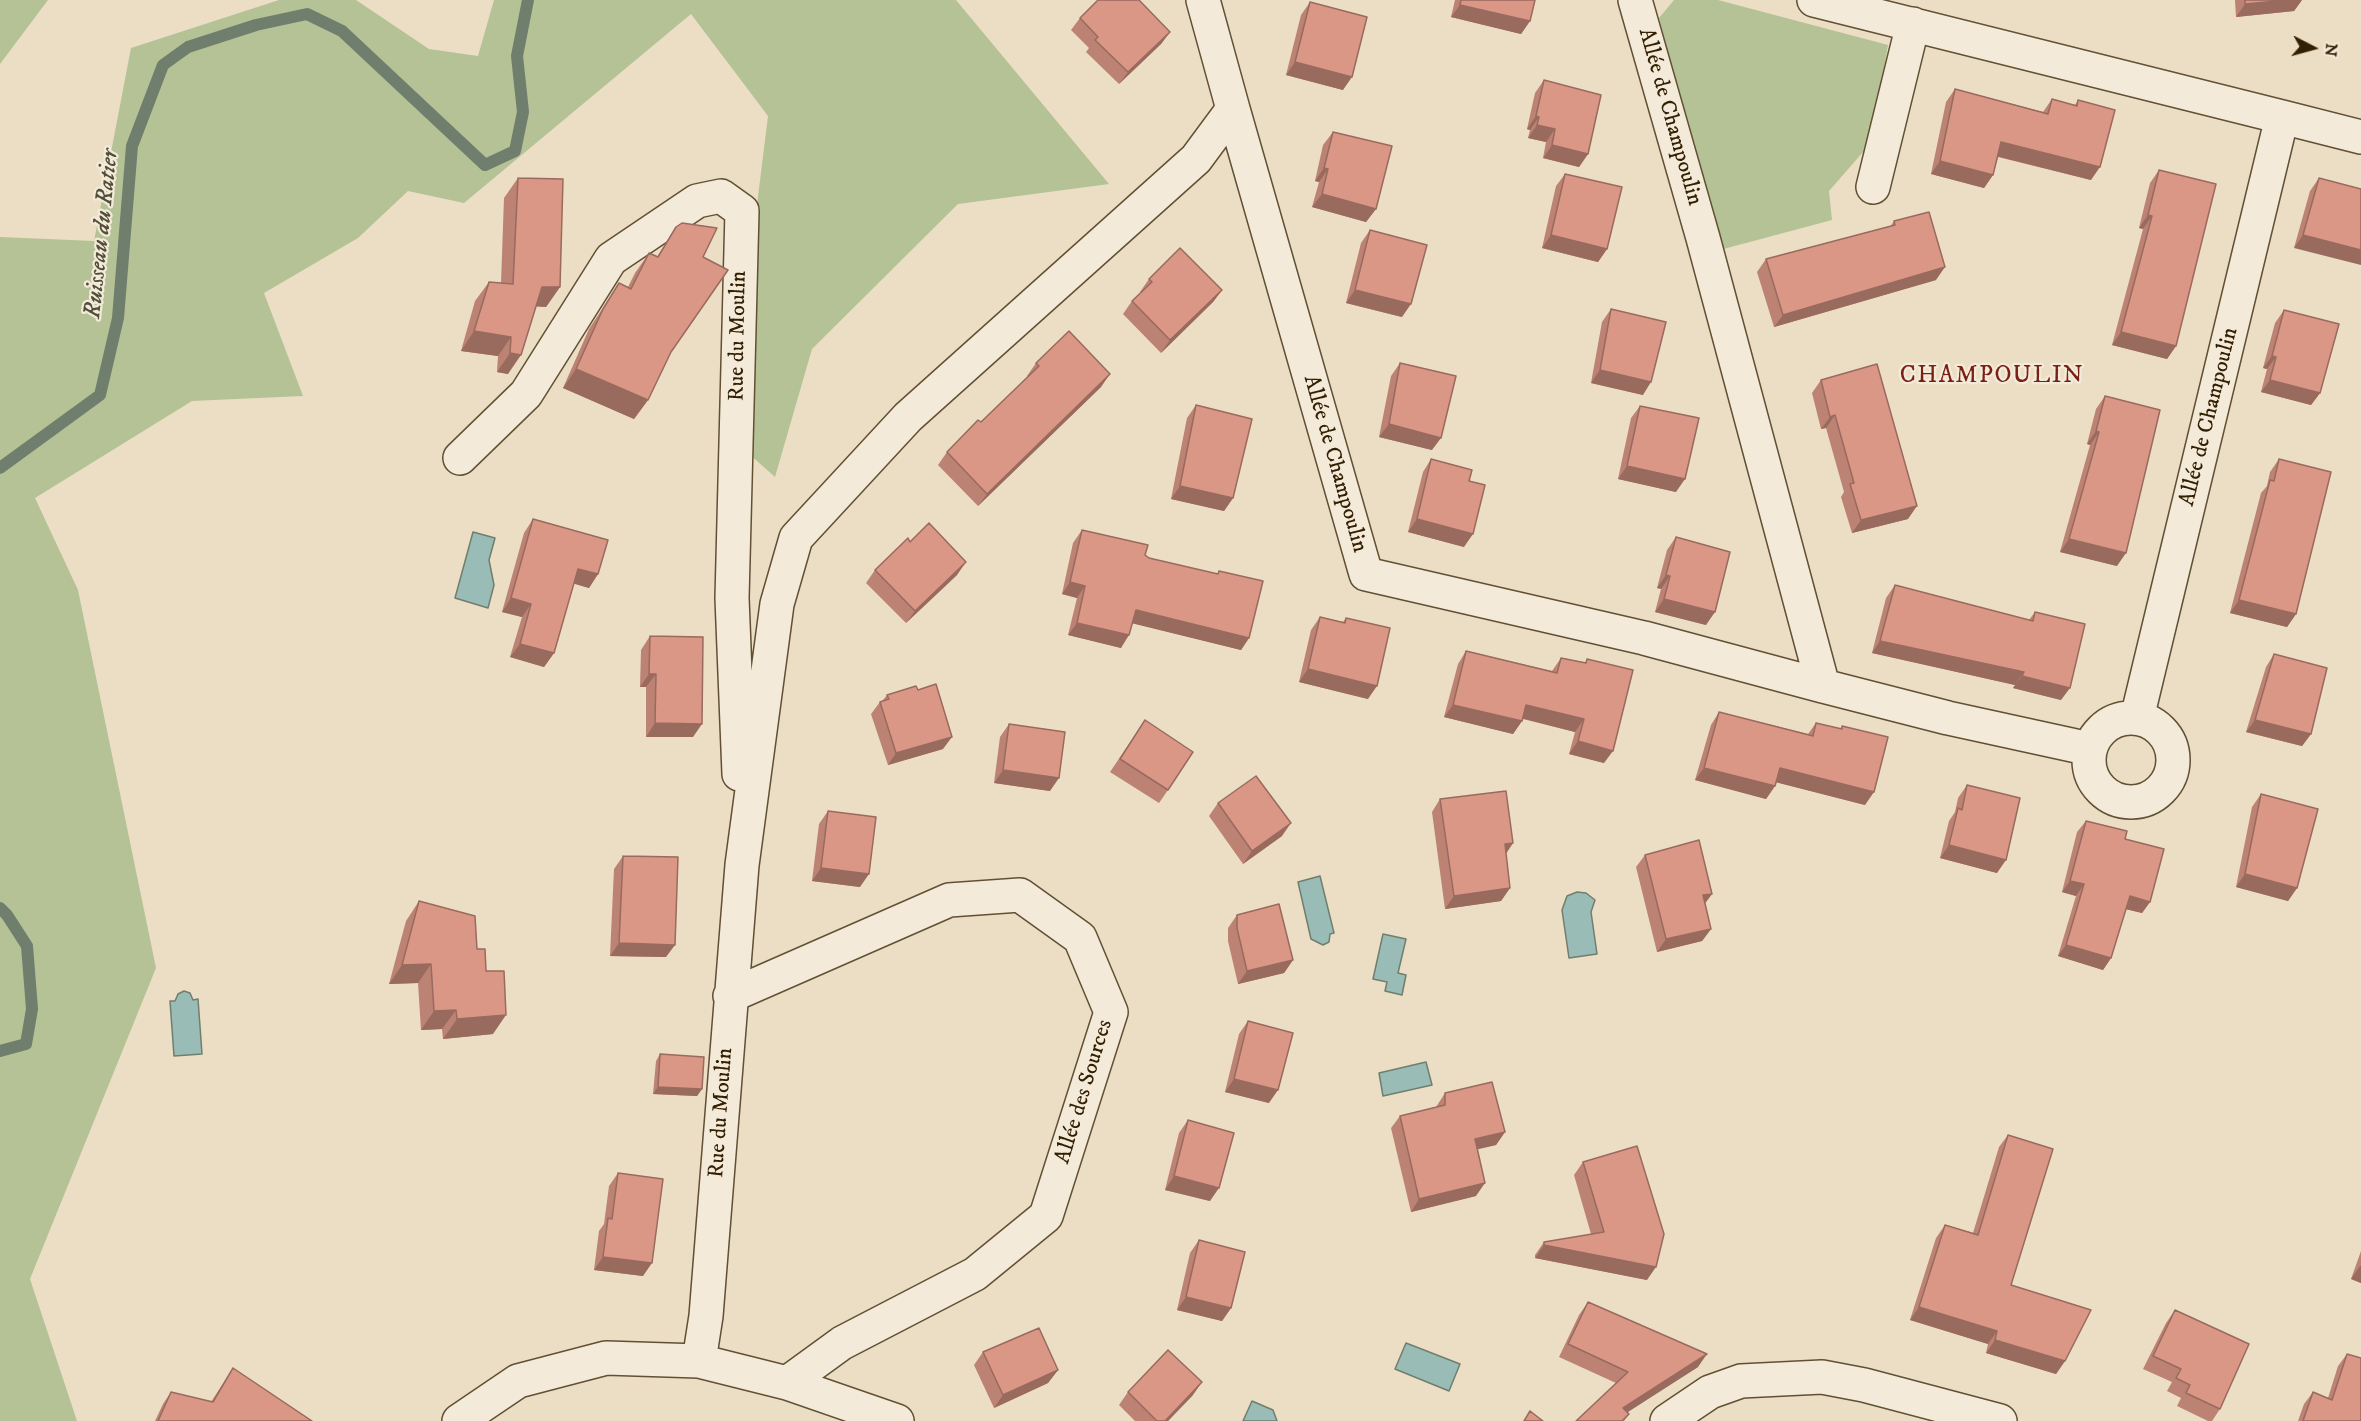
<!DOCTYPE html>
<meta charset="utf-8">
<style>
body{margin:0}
#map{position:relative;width:2361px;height:1421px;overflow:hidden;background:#ecdec4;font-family:"IM FELL DW Pica",serif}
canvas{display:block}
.north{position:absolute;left:2283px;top:18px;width:60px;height:60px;-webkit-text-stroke:4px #f3ead9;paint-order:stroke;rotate:96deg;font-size:16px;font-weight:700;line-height:24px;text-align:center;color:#332003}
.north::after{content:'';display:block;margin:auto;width:21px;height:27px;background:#332003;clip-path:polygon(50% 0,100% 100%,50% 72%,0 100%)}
</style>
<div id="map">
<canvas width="2361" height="1421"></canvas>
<div class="north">N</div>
</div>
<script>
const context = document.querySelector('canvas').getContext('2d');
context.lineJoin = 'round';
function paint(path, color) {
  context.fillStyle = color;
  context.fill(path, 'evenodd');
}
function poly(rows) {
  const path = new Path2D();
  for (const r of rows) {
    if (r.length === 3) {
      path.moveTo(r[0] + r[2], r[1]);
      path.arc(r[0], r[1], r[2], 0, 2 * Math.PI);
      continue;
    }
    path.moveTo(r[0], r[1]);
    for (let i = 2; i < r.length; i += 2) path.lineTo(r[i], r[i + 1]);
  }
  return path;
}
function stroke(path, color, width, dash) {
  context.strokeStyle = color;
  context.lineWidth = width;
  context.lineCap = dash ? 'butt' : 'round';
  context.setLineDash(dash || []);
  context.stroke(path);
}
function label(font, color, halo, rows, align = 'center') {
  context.font = font + ' "IM FELL DW Pica",serif';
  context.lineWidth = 4.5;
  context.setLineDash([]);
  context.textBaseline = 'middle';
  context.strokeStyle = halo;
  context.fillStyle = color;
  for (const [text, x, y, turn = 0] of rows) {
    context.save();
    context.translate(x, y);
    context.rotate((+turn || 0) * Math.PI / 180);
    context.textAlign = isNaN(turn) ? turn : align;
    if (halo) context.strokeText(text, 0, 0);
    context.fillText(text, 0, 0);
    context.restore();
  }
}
paint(poly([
 [0,0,48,0,0,64],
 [279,0,356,0,429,49,478,56,494,0,956,0,1109,184,958,204,812,349,775,477,720,428,741,333,768,116,691,14,464,203,408,191,358,238,264,293,303,396,192,401,35,498,78,590,156,968,30,1279,77,1421,0,1421,0,237,94,241,131,48],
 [1674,0,1718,0,1888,45,1871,143,1829,191,1832,220,1716,251,1659,18]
]), '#b4c296');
const water = poly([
 [473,532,495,538,489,560,494,585,488,608,455,598,473,532],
 [1320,876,1334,933,1330,934,1329,942,1323,945,1311,939,1298,882,1320,876],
 [1577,892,1586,893,1595,900,1591,912,1597,954,1569,958,1562,910,1567,896,1577,892],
 [1383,934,1406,939,1398,973,1406,975,1402,995,1385,991,1387,982,1373,979,1383,934],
 [184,991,190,993,193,1000,198,999,202,1054,174,1056,170,1001,175,1001,178,994,184,991],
 [1426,1062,1432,1085,1383,1096,1379,1073,1426,1062],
 [1406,1343,1460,1364,1449,1391,1395,1369,1406,1343],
 [1252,1401,1273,1410,1277,1421,1243,1421,1252,1401]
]);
paint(water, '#99bcb6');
stroke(water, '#707e6e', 1.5);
stroke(poly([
 [0,468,100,395,118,318,132,146,163,65,188,47,256,25,307,14,342,31,485,165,515,151,523,112,517,56,528,0],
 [0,908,7,915,27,946,32,1009,26,1044,0,1051]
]), '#707e6e', 12);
const minor = poly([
 [1635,0,1703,238,1823,686,1948,718,2090,749],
 [1814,0,2282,117,2137,718],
 [1233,109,1366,574,1644,638,1823,686],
 [2282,117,2361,137],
 [1873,187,1913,24],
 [460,458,526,394,611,259,697,201,721,196,742,211,732,598,739,774],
 [2131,760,42],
 [730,996,949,900,1020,895,1080,938,1111,1012,1046,1216,975,1274,842,1343,787,1383],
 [699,1361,706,1316,742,865,777,604,796,538,908,417,1196,159,1233,109,1203,0],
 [459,1421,518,1381,606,1358,699,1361,787,1383,897,1421],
 [1667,1421,1710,1392,1741,1381,1822,1377,1864,1385,2000,1421]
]);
stroke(minor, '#615033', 36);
stroke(minor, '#f3ead9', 33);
paint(poly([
 [1455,0,1535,0,1530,21,1521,34,1451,17],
 [2235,0,2302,0,2294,11,2236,17],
 [1310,2,1343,90,1286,75,1301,15],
 [1080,18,1170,32,1161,44,1119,84,1086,52,1089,48,1071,30],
 [1544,80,1588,154,1579,167,1543,158,1546,142,1528,138,1530,130,1527,129,1535,93],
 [1955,89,2043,112,2052,99,2075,105,2078,100,2091,180,1998,157,1993,175,1984,188,1931,174,1946,102],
 [1333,132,1376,209,1366,222,1312,207,1319,182,1315,181,1323,145],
 [2159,170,2176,346,2167,359,2112,345,2143,229,2139,228,2150,183],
 [1565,174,1607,249,1598,262,1542,248,1556,186],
 [518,178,560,287,546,307,536,306,508,374,497,372,498,356,461,351,475,301,489,282,501,283,504,198],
 [2319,178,2361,189,2294,248,2310,191],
 [1894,221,1936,280,1774,327,1757,272,1766,259,1890,227],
 [676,227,703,257,671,352,648,400,634,419,563,388,589,329,619,283,628,287,635,273,649,253,657,257],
 [1370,230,1402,317,1346,303,1361,243],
 [1149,279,1222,290,1213,302,1161,353,1123,314,1132,301,1141,293,1140,292],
 [1611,309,1643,395,1591,383,1602,322],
 [2284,310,2320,393,2311,405,2261,392,2267,369,2263,368,2275,323],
 [1036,363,1101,387,978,506,938,465,947,452,981,422,1028,377,1027,376],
 [1400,363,1432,450,1379,437,1391,376],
 [1821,380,1908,519,1852,533,1841,497,1844,492,1826,428,1821,429,1812,393],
 [2105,396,2117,566,2060,552,2090,445,2087,444,2096,409],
 [1196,405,1233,498,1224,511,1171,499,1187,418],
 [1640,406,1676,492,1618,479,1631,418],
 [1431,459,1469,481,1464,547,1408,532,1423,472],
 [2279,459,2296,614,2287,627,2230,613,2261,493,2267,486,2270,472],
 [533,519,598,574,589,588,573,583,554,653,544,667,510,657,522,617,502,612,524,533],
 [1082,530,1145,555,1149,558,1217,574,1219,571,1249,638,1241,650,1132,623,1121,648,1068,635,1077,598,1062,594,1073,543],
 [1676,537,1706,625,1655,612,1661,589,1657,588,1667,550],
 [910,542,957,575,906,623,866,583,875,570],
 [1895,585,2029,620,2035,612,2061,700,2013,688,2015,685,1872,653,1886,598],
 [1320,617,1343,622,1346,618,1368,699,1299,682,1311,630],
 [650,636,693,737,646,737,646,687,640,687,641,650],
 [1466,651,1552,671,1561,658,1585,663,1587,659,1604,763,1569,754,1575,732,1523,719,1522,721,1513,734,1444,717,1458,664],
 [2274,654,2311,734,2302,746,2246,732,2266,667],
 [887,695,943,749,888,765,871,714,880,702,883,700],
 [1719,712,1808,734,1816,723,1840,729,1842,726,1865,805,1776,782,1775,786,1766,799,1695,780,1711,725],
 [1145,720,1168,790,1159,803,1110,772],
 [1009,724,1050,791,994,783,1000,737],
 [1967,785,1997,873,1940,858,1949,821,1955,812,1958,798],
 [2261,794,2297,888,2288,901,2236,887,2252,807],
 [1440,799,1513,843,1506,854,1510,888,1501,901,1445,909,1432,812],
 [1218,803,1282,836,1243,864,1209,816],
 [828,811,860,887,812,881,819,824],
 [2086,821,2125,839,2150,902,2142,913,2126,909,2111,958,2103,970,2058,956,2076,896,2062,892,2077,832],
 [1645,855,1712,894,1705,903,1711,929,1702,941,1657,952,1636,867],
 [623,856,666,957,610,956,614,869],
 [419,901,477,949,486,971,493,1034,443,1039,442,1029,421,1030,418,983,389,984,406,921],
 [1237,915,1293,960,1284,973,1238,984,1228,941,1228,928],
 [1248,1021,1269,1103,1225,1092,1239,1034],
 [660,1054,702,1089,697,1096,653,1094,656,1061],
 [1445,1093,1505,1132,1496,1145,1477,1149,1476,1196,1411,1212,1391,1128,1400,1116,1436,1107],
 [1188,1120,1210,1201,1165,1190,1179,1133],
 [2008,1135,2011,1285,2065,1361,2056,1374,1986,1353,1988,1344,1910,1320,1936,1238,1945,1225,1973,1233,1999,1147],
 [1583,1162,1647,1280,1535,1258,1535,1255,1544,1242,1591,1234,1574,1175],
 [618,1173,643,1276,594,1270,599,1231,604,1224,609,1186],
 [1199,1240,1231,1308,1222,1321,1177,1310,1190,1253],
 [2361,1251,2361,1283,2351,1279],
 [1588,1302,1698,1367,1627,1412,1629,1414,1624,1421,1576,1421,1616,1383,1559,1357,1579,1315],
 [2175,1310,2220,1409,2212,1421,2208,1421,2177,1406,2181,1398,2167,1391,2172,1382,2143,1369,2166,1323],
 [983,1352,1058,1370,1048,1383,994,1408,974,1365],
 [2347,1354,2361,1421,2298,1421,2304,1404,2313,1392,2328,1398,2338,1366],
 [233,1368,312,1421,155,1421,163,1404,171,1392,211,1402],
 [1128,1392,1193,1395,1168,1421,1135,1421,1119,1405]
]), '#bc8273');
paint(poly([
 [2288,0,2302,0,2294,11,2236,17,2245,4],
 [1460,5,1530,21,1521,34,1451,17],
 [1170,32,1161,44,1119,84,1128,72],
 [1295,62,1352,77,1343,90,1286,75],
 [1536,116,1539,117,1530,130,1527,129],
 [1537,125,1555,129,1546,142,1528,138],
 [2001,142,2100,167,2091,180,1992,155],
 [1552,145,1588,154,1579,167,1543,158],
 [1940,161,1993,175,1984,188,1931,174],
 [1324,168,1328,169,1319,182,1315,181],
 [1322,194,1376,209,1366,222,1312,207],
 [2148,215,2152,216,2143,229,2139,228],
 [1551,235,1607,249,1598,262,1542,248],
 [2303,235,2361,250,2361,265,2294,248],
 [1945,267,1936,280,1774,327,1783,315],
 [542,287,560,287,546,307,528,306],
 [1222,290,1213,302,1161,353,1170,340],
 [1355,290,1411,304,1402,317,1346,303],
 [474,331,511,337,498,356,461,351],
 [2121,332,2176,346,2167,359,2112,345],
 [510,353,521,355,508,374,497,372],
 [2272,356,2276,357,2267,369,2263,368],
 [576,369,648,400,634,419,563,388],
 [1600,370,1651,382,1643,395,1591,383],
 [1110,374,1101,387,978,506,987,494],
 [2270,380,2320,393,2311,405,2261,392],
 [1835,415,1826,428,1821,429,1830,417],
 [1389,424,1441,438,1432,450,1379,437],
 [2096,431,2099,432,2090,445,2087,444],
 [1627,466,1685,479,1676,492,1618,479],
 [1180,486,1233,498,1224,511,1171,499],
 [1917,506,1908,519,1852,533,1861,520],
 [1417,519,1473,534,1464,547,1408,532],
 [2069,539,2126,553,2117,566,2060,552],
 [966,562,957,575,906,623,915,611],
 [578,569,598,574,589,588,568,582],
 [1666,575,1670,576,1661,589,1657,588],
 [1070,582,1085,586,1077,598,1062,594],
 [511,598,531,604,522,617,502,612],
 [1664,599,1715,612,1706,625,1655,612],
 [2239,600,2296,614,2287,627,2230,613],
 [1136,610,1249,638,1241,650,1127,622],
 [1077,623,1129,635,1121,648,1068,635],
 [1880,641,2024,672,2015,685,1872,653],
 [520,644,554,653,544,667,510,657],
 [1308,669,1377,686,1368,699,1299,682],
 [649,674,656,674,646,687,640,687],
 [2022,676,2070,688,2061,700,2013,688],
 [1453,705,1522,721,1513,734,1444,717],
 [1526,705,1584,719,1575,732,1517,717],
 [2255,720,2311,734,2302,746,2246,732],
 [655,723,702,724,693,737,646,737],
 [952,737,943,749,888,765,896,753],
 [1578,741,1613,751,1604,763,1569,754],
 [1704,768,1775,786,1766,799,1695,780],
 [1780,768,1874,792,1865,805,1771,781],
 [1003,770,1059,778,1050,791,994,783],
 [1291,823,1282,836,1243,864,1252,851],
 [1513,843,1504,856,1505,844],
 [1949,845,2006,860,1997,873,1940,858],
 [821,868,869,874,860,887,812,881],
 [2245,874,2297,888,2288,901,2236,887],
 [2070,881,2084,884,2076,896,2062,892],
 [1510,888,1501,901,1445,909,1454,896],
 [1712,894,1703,906,1703,895],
 [2130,896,2150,902,2142,913,2121,908],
 [1711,929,1702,941,1657,952,1666,939],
 [619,943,675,945,666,957,610,956],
 [2066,945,2111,958,2103,970,2058,956],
 [1293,960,1284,973,1238,984,1247,971],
 [431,964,418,983,389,984,402,965],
 [456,1010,442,1029,421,1030,434,1011],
 [506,1015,493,1034,443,1039,457,1019],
 [1234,1079,1278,1090,1269,1103,1225,1092],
 [658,1087,702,1089,697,1096,653,1094],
 [1505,1132,1496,1145,1466,1152,1475,1139],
 [1174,1176,1219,1188,1210,1201,1165,1190],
 [1485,1183,1476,1196,1411,1212,1419,1199],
 [1544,1245,1656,1267,1647,1280,1535,1258],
 [603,1257,652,1263,643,1276,594,1270],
 [2360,1266,2361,1266,2361,1283,2351,1279],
 [1186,1297,1231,1308,1222,1321,1177,1310],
 [1919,1307,1997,1331,1988,1344,1910,1320],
 [1995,1340,2065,1361,2056,1374,1986,1353],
 [1707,1354,1698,1367,1614,1421,1623,1408],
 [1058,1370,1048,1383,994,1408,1003,1395],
 [1202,1382,1193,1395,1168,1421,1165,1421]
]), '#996a5e');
const building = poly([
 [1098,0,1139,0,1170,32,1128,72,1095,40,1098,37,1080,18,1098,0],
 [1461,0,1535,0,1530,21,1460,5,1461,0],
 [2245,0,2288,0,2245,4,2245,0],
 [1310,2,1367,17,1352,77,1295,62,1310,2],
 [1544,80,1601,95,1588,154,1552,145,1555,129,1537,125,1539,117,1536,116,1544,80],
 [1955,89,2048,114,2052,99,2077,106,2078,100,2115,110,2100,167,2001,142,1993,175,1940,161,1955,89],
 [1333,132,1392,146,1376,209,1322,194,1328,169,1324,168,1333,132],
 [2159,170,2216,184,2176,346,2121,332,2152,216,2148,215,2159,170],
 [1565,174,1622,187,1607,249,1551,235,1565,174],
 [518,178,563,179,560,287,542,287,521,355,510,353,511,337,474,331,489,282,513,284,518,178],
 [2319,178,2361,189,2361,250,2303,235,2319,178],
 [1929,212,1945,267,1783,315,1766,259,1895,225,1894,221,1929,212],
 [682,223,717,228,703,257,728,270,671,352,648,400,576,369,603,309,619,283,631,289,649,253,658,257,676,227,682,223],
 [1370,230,1427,245,1411,304,1355,290,1370,230],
 [1180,248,1222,290,1170,340,1132,301,1152,282,1149,279,1180,248],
 [1611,309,1666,322,1651,382,1600,370,1611,309],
 [2284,310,2339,324,2320,393,2270,380,2276,357,2272,356,2284,310],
 [1069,331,1110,374,987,494,947,452,978,420,981,422,1039,366,1036,363,1069,331],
 [1400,363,1456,376,1441,438,1389,424,1400,363],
 [1877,364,1917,506,1861,520,1850,484,1854,483,1835,415,1830,417,1821,380,1877,364],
 [2105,396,2160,410,2126,553,2069,539,2099,432,2096,431,2105,396],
 [1196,405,1252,419,1233,498,1180,486,1196,405],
 [1640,406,1699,418,1685,479,1627,466,1640,406],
 [1431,459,1472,470,1469,481,1485,485,1473,534,1417,519,1431,459],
 [2279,459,2331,472,2296,614,2239,600,2270,480,2274,481,2279,459],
 [533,519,608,540,598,574,578,569,554,653,520,644,531,604,511,598,533,519],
 [929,523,966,562,915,611,875,570,908,538,910,542,929,523],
 [1082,530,1148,545,1145,555,1149,558,1218,574,1219,571,1263,581,1249,638,1136,610,1129,635,1077,623,1085,586,1070,582,1082,530],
 [1676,537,1730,552,1715,612,1664,599,1670,576,1666,575,1676,537],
 [1895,585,2033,621,2035,612,2085,624,2070,688,2022,676,2024,672,1880,641,1895,585],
 [1320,617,1345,623,1346,618,1390,628,1377,686,1308,669,1320,617],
 [650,636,703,637,702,724,655,723,656,674,649,674,650,636],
 [1466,651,1557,673,1561,658,1586,663,1587,659,1633,670,1613,751,1578,741,1584,719,1526,705,1522,721,1453,705,1466,651],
 [2274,654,2327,668,2311,734,2255,720,2274,654],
 [936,684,952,737,896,753,880,702,889,699,887,695,916,686,918,690,936,684],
 [1719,712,1813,736,1816,723,1842,729,1842,726,1888,737,1874,792,1780,768,1775,786,1704,768,1719,712],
 [1145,720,1193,752,1168,790,1120,759,1145,720],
 [1009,724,1065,732,1059,778,1003,770,1009,724],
 [1256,776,1291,823,1252,851,1218,803,1256,776],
 [1967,785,2020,798,2006,860,1949,845,1958,808,1962,810,1967,785],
 [1506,791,1513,843,1505,844,1510,888,1454,896,1440,799,1506,791],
 [2261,794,2318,809,2297,888,2245,874,2261,794],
 [828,811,876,817,869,874,821,868,828,811],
 [2086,821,2127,831,2125,839,2164,849,2150,902,2130,896,2111,958,2066,945,2084,884,2070,881,2086,821],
 [1699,840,1712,894,1703,895,1711,929,1666,939,1645,855,1699,840],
 [623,856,678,857,675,945,619,943,623,856],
 [419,901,475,916,477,949,485,949,486,971,504,971,506,1015,457,1019,456,1010,434,1011,431,964,402,965,419,901],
 [1279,904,1293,960,1247,971,1237,928,1237,915,1279,904],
 [1248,1021,1293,1033,1278,1090,1234,1079,1248,1021],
 [660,1054,704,1057,702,1089,658,1087,660,1054],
 [1492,1082,1505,1132,1475,1139,1485,1183,1419,1199,1400,1116,1445,1105,1445,1093,1492,1082],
 [1188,1120,1234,1133,1219,1188,1174,1176,1188,1120],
 [2008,1135,2053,1149,2011,1285,2091,1310,2065,1361,1995,1340,1997,1331,1919,1307,1945,1225,1978,1235,2008,1135],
 [1637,1146,1664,1234,1656,1267,1544,1245,1544,1242,1604,1232,1583,1162,1637,1146],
 [618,1173,663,1179,652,1263,603,1257,608,1218,612,1219,618,1173],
 [1199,1240,1245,1252,1231,1308,1186,1297,1199,1240],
 [1588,1302,1707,1354,1623,1408,1629,1414,1622,1421,1576,1421,1628,1372,1568,1344,1588,1302],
 [2175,1310,2249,1344,2220,1409,2186,1393,2190,1385,2176,1378,2181,1369,2153,1356,2175,1310],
 [1039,1328,1058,1370,1003,1395,983,1352,1039,1328],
 [1168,1350,1202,1382,1165,1421,1157,1421,1128,1392,1168,1350],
 [2347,1354,2361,1358,2361,1421,2303,1421,2313,1392,2332,1400,2347,1354],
 [233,1368,312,1421,158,1421,171,1392,213,1402,233,1368],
 [1530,1411,1543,1421,1524,1421,1530,1411]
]);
paint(building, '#db9786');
stroke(building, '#996a5e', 1.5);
label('22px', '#332003', '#f3ead9', [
 ["Allée de Champoulin",1669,117,74],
 ["Rue du Moulin",739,336,-89],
 ["Allée de Champoulin",2210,417,-76],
 ["Allée de Champoulin",1334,464,74],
 ["Allée des Sources",1085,1092,-73],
 ["Rue du Moulin",722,1113,-86]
]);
label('italic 24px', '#524f39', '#f3ead9', [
 ["Ruisseau du Ratier",103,234,-84]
]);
context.letterSpacing = '1.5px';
label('24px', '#7a1f14', '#f3ead9', [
 ["CHAMPOULIN",1992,377]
]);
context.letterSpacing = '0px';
</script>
